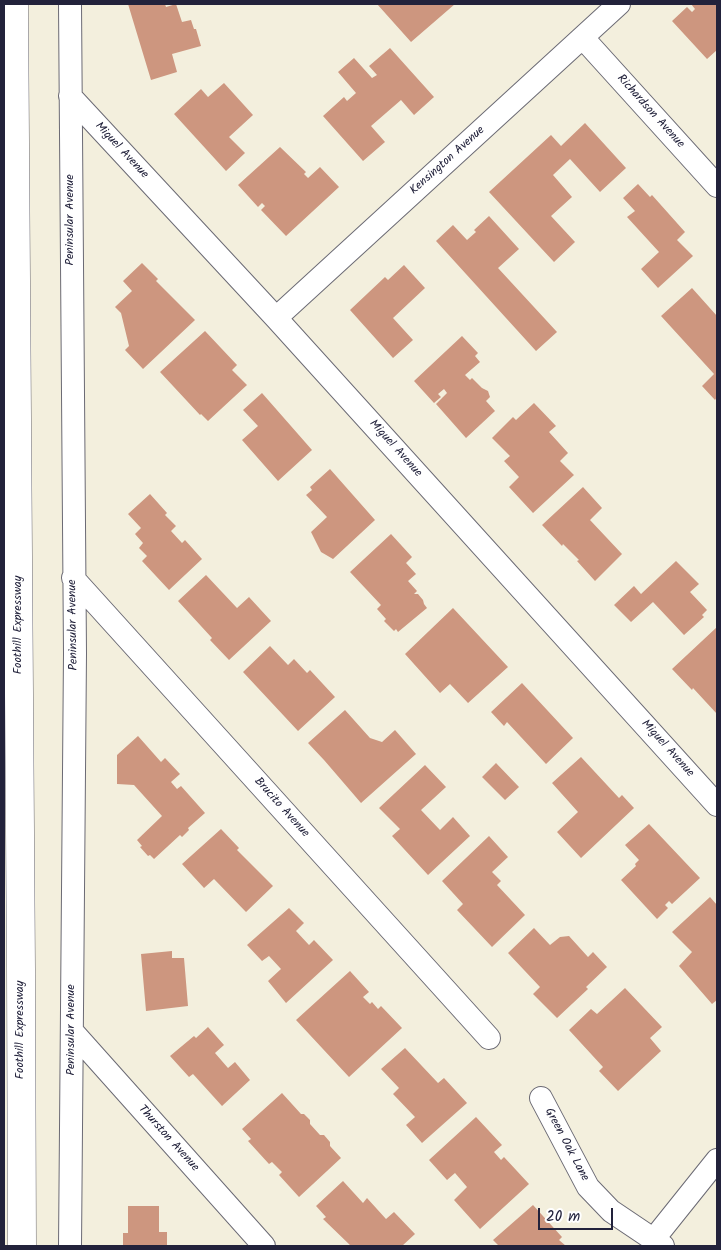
<!DOCTYPE html>
<style>
body{margin:0}
#map{position:relative;width:721px;height:1250px;overflow:hidden;background:#f3efdd;font-family:Kalam,sans-serif}
canvas{display:block}
.frame{position:absolute;inset:0;border:5px solid #22223b;pointer-events:none}
.scale{position:absolute;left:538px;top:1208px;width:75px;height:22px;box-sizing:border-box;border:2px solid #22223b;border-top:0;padding-left:6px;font-size:15px;line-height:18px;white-space:nowrap;color:#22223b;-webkit-text-stroke:4px #fff;paint-order:stroke}
</style>
<div id="map">
<canvas width="721" height="1250"></canvas>
<div class="frame"></div>
<div class="scale">20 m</div>
</div>
<script>
const context = document.querySelector('canvas').getContext('2d');
context.lineJoin = 'round';
function paint(path, color) {
  context.fillStyle = color;
  context.fill(path, 'evenodd');
}
function poly(rows) {
  const path = new Path2D();
  for (const r of rows) {
    path.moveTo(r[0], r[1]);
    for (let i = 2; i < r.length; i += 2) path.lineTo(r[i], r[i + 1]);
  }
  return path;
}
function stroke(path, color, width, dash) {
  context.strokeStyle = color;
  context.lineWidth = width;
  context.lineCap = dash ? 'butt' : 'round';
  context.setLineDash(dash || []);
  context.stroke(path);
}
function label(font, color, halo, rows, align = 'center') {
  context.font = font + ' Kalam,sans-serif';
  context.lineWidth = 4;
  context.setLineDash([]);
  context.textBaseline = 'middle';
  context.strokeStyle = halo;
  context.fillStyle = color;
  for (const [text, x, y, turn = 0] of rows) {
    context.save();
    context.translate(x, y);
    context.rotate((+turn || 0) * Math.PI / 180);
    context.textAlign = isNaN(turn) ? turn : align;
    if (halo) context.strokeText(text, 0, 0);
    context.fillText(text, 0, 0);
    context.restore();
  }
}
paint(poly([
 [128,4,165,4,166,7,176,4,182,22,191,20,194,29,196,29,201,46,172,54,177,72,151,80],
 [377,4,455,4,411,42],
 [691,4,717,4,717,50,707,59,672,21,687,7,692,12,695,9],
 [390,48,434,97,414,115,401,100,371,126,385,142,363,161,323,116,344,97,347,101,356,93,338,72,354,58,372,78,377,75,369,66],
 [224,83,253,115,229,137,245,153,226,171,174,114,201,89,208,97],
 [585,123,626,168,600,192,570,159,553,175,572,197,551,216,575,242,554,262,489,192,551,135,561,146],
 [280,147,306,172,304,174,308,178,320,167,339,187,286,236,261,210,265,206,262,203,258,207,238,185],
 [638,184,650,197,652,195,685,232,677,240,693,256,658,288,641,269,659,252,627,217,635,211,623,198],
 [489,216,519,249,498,268,557,332,536,351,436,241,453,225,467,240,476,232,474,230],
 [142,263,158,279,156,281,195,320,143,369,125,350,129,346,121,313,115,307,132,291,123,281],
 [404,265,425,288,393,318,413,340,393,358,350,310,385,277,388,280],
 [692,288,717,316,717,397,715,400,702,386,714,374,661,316],
 [205,331,237,365,232,370,247,385,208,421,201,414,200,415,160,372],
 [462,336,478,353,475,356,480,362,465,375,470,380,472,378,482,388,488,391,490,397,486,401,495,411,466,438,436,404,447,393,444,389,438,394,441,397,434,403,414,381],
 [262,393,312,450,278,481,242,440,258,426,243,410],
 [534,403,556,426,549,432,568,453,560,461,574,475,533,513,509,487,519,477,504,461,510,456,492,438,513,417,516,420],
 [330,469,375,520,333,559,321,552,311,532,327,517,306,495,312,490,310,487],
 [583,487,602,508,590,520,622,554,595,581,577,561,579,560,563,544,562,546,542,525],
 [150,494,167,513,165,515,176,526,171,531,182,543,185,540,202,559,169,590,142,561,147,556,139,548,143,543,135,534,141,528,128,514],
 [391,534,412,557,406,563,416,574,408,581,417,591,414,594,418,594,423,600,424,604,427,608,398,632,396,629,394,631,384,621,386,619,377,609,381,605,350,572],
 [676,561,699,584,690,592,707,610,702,615,704,617,684,635,653,602,631,622,614,605,634,586,641,594],
 [206,575,237,608,249,597,271,621,229,660,210,640,212,638,178,601],
 [453,608,508,667,468,703,450,684,440,693,405,654],
 [717,627,717,714,693,688,692,690,672,669],
 [270,646,288,665,294,659,307,673,310,670,335,697,298,731,243,672],
 [522,683,573,738,546,764,507,722,504,726,491,712],
 [345,710,370,738,382,742,395,730,416,754,361,803,324,760,308,743],
 [138,736,161,762,165,758,180,774,171,782,177,789,181,786,205,813,188,828,189,830,182,837,180,835,154,859,150,855,148,856,140,847,142,846,137,840,162,816,134,785,117,784,117,755],
 [581,757,619,798,622,795,634,808,581,858,557,832,578,812,552,783],
 [496,763,519,787,505,800,482,777],
 [425,765,446,787,421,810,440,830,453,817,470,836,428,875,392,836,400,829,379,808],
 [649,824,700,878,672,904,669,901,665,905,668,908,657,919,621,880,636,866,635,864,639,860,625,845],
 [221,829,239,848,237,850,273,886,246,912,214,879,204,888,182,864],
 [489,836,508,857,492,872,501,881,497,885,525,915,492,947,457,910,463,904,442,881],
 [710,897,717,905,717,1000,712,1004,679,966,692,952,672,932],
 [289,908,304,923,296,931,309,945,314,940,333,960,286,1003,268,981,281,969,269,956,262,961,247,945],
 [534,928,550,945,560,937,569,936,588,957,593,952,607,967,586,987,588,989,557,1018,533,994,540,987,508,953],
 [172,951,172,958,184,958,188,1006,146,1011,141,954],
 [350,971,369,992,363,997,370,1004,372,1002,378,1009,381,1006,402,1028,349,1077,296,1020],
 [625,988,662,1027,650,1038,661,1051,618,1091,599,1071,603,1067,569,1030,591,1009,597,1014],
 [208,1027,224,1045,215,1053,228,1068,235,1062,250,1080,222,1106,193,1074,189,1077,170,1056,194,1036,196,1038],
 [405,1048,438,1083,444,1078,467,1103,422,1143,406,1125,415,1117,393,1094,399,1088,381,1069],
 [282,1093,301,1114,304,1114,310,1120,310,1124,320,1135,324,1135,330,1142,330,1146,341,1158,299,1197,279,1175,282,1172,272,1162,269,1164,248,1141,251,1139,242,1129],
 [476,1117,502,1145,494,1152,501,1160,504,1157,529,1184,480,1229,454,1200,467,1187,455,1173,447,1180,429,1160],
 [343,1181,363,1203,367,1198,386,1219,394,1212,415,1234,402,1246,351,1246,323,1219,326,1217,316,1206],
 [533,1205,562,1237,559,1240,566,1246,499,1246,493,1240],
 [128,1206,159,1206,159,1232,167,1232,167,1246,123,1246,123,1233,128,1233]
]), '#cd967f');
const street = poly([
 [70,4,75,653,70,1246],
 [583,38,717,186],
 [70,96,276,318,717,805],
 [276,318,619,4],
 [73,578,489,1038],
 [72,1031,264,1246],
 [541,1098,588,1187,611,1211,663,1246],
 [653,1240,717,1160]
]);
const highway = poly([
 [14,4,21,968,22,1246]
]);
stroke(street, '#6b6a74', 24);
stroke(highway, '#6b6a74', 29);
stroke(street, '#fff', 22);
stroke(highway, '#fff', 28);
label('12px', '#22223b', '#fff', [
 ["Richardson Avenue",650,112,48],
 ["Miguel Avenue",121,151,47],
 ["Kensington Avenue",448,161,-42],
 ["Peninsular Avenue",71,220,-90],
 ["Miguel Avenue",395,449,48],
 ["Foothill Expressway",19,625,-90],
 ["Peninsular Avenue",74,625,-91],
 ["Miguel Avenue",667,749,48],
 ["Brucito Avenue",281,808,48],
 ["Foothill Expressway",21,1030,-90],
 ["Peninsular Avenue",72,1030,-90],
 ["Thurston Avenue",168,1139,48],
 ["Green Oak Lane",566,1145,62]
]);
</script>
